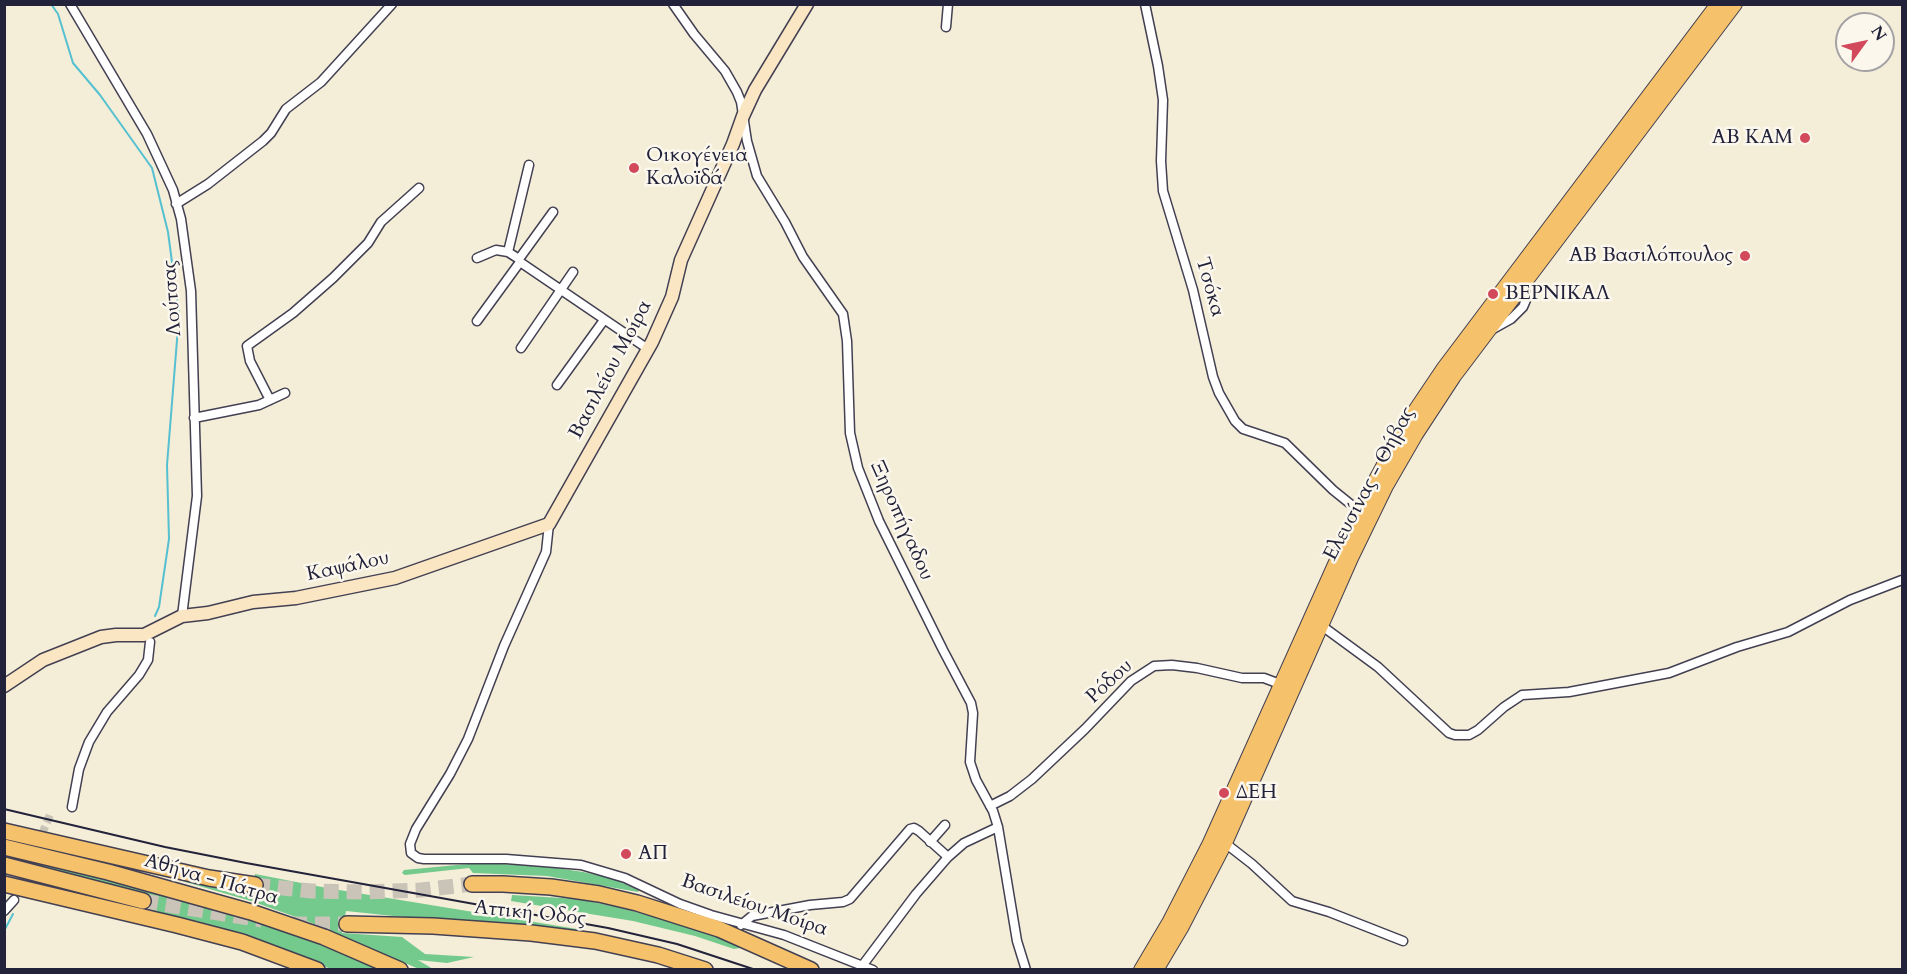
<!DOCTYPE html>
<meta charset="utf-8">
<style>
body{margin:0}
#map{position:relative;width:1907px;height:974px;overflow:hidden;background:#f4edd7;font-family:Cardo,serif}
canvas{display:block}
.frame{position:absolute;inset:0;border:6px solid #22223b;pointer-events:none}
.north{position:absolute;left:1835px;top:12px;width:60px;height:60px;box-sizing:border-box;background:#fbf7ec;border:2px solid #a4a2a5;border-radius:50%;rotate:57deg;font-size:16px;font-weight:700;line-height:24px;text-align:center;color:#22223b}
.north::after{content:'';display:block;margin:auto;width:21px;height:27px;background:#d1495b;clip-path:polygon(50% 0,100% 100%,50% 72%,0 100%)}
</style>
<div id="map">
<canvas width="1907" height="974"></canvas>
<div class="frame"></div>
<div class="north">N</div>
</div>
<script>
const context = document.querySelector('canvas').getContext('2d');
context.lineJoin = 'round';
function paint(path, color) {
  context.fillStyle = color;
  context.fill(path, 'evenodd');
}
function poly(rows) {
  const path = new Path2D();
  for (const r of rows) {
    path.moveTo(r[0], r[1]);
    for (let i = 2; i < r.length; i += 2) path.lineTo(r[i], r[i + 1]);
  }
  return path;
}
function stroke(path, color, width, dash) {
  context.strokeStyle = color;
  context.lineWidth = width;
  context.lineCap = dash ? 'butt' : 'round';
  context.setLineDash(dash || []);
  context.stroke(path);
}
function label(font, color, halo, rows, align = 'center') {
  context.font = font + ' Cardo,serif';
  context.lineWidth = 5;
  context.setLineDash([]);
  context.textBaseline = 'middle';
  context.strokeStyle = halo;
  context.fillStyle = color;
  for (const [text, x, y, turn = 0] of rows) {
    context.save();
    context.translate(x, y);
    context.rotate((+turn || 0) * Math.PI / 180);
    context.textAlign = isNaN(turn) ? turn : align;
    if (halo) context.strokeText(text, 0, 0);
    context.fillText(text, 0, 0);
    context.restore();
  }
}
paint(poly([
 [5,854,148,889,294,932,388,969,331,969,313,962,143,910,146,894,5,859],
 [478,863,544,866,583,872,611,878,639,890,638,892,547,876,473,873,469,868,405,875,402,873,404,870],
 [255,874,327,888,577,929,576,932,470,924,346,911,342,933,402,937,425,954,474,957,447,963,418,960,433,969,419,969,307,921,251,901,182,881,251,893],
 [512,895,578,899,617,907,689,926,740,946,740,948,734,949,695,936,633,921,511,901]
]), '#74c98d');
stroke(poly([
 [51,4,58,14,73,63,100,95,152,168,168,232,179,315,167,465,169,539,159,607,155,616],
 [4,931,13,914]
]), '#55c0d1', 2);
stroke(poly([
 [14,900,50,815]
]), '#cac4b8', 8, [8, 4]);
stroke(poly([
 [255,885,311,891,364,892,421,890,472,884],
 [143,901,262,920],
 [292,924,347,924]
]), '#cac4b8', 15, [15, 8]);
const street = poly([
 [70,4,147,134,173,190,181,219,191,291,197,496,182,616],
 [673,4,694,34,725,71,737,92,741,102,747,141,757,176,785,222,803,257,843,314,847,341,850,433,858,468,879,521,943,650,971,703,973,713,970,762,976,780,993,811,998,827,1017,941,1026,970],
 [1145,4,1158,66,1163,100,1161,161,1163,191,1193,290,1213,377,1219,393,1235,421,1243,429,1285,443,1333,490,1359,511],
 [946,27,948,4],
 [176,204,208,184,263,141,271,133,286,109,321,82,392,4],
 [508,252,529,165],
 [477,258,496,250,508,252,519,259,520,262,648,349],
 [519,259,553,212],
 [477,321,520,262],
 [1493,329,1511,319,1523,307,1526,300,1525,283],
 [521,348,573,272],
 [557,385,604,320],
 [270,400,250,361,247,346,293,313,333,278,368,243,381,222,419,188],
 [194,418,259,405,285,393],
 [549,524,546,552,504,646,468,739,450,774,416,829,410,844,411,853,418,858,424,859,506,859,581,865,625,878,680,904,711,915,784,935,873,970],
 [1318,623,1378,667,1449,733,1455,735,1469,735,1478,730,1504,707,1522,695,1569,692,1669,673,1737,647,1788,632,1850,600,1902,580],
 [990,806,1010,796,1032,779,1085,729,1131,681,1154,666,1172,665,1197,668,1242,678,1264,678,1285,686],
 [72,807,79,769,89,742,107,712,139,675,148,660,150,642],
 [930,842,945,825],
 [1225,843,1252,864,1292,901,1329,912,1403,941],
 [4,911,14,900],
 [741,925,752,916,810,905,843,902,850,899,910,829,914,828,919,831,948,857],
 [862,966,916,894,948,857,964,843,998,827]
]);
const secondary = poly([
 [4,686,43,660,101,637,116,635,144,635,182,616,208,613,253,602,296,598,395,578,549,524,652,342,672,297,681,260,733,144,743,116,755,90,807,4]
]);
const primary = poly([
 [1141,970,1170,921,1209,845,1359,511,1405,426,1444,368,1718,4],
 [1156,970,1181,928,1225,843,1351,558,1386,486,1416,434,1454,376,1735,4]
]);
const highway = poly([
 [4,831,209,878,255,885],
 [4,847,108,872,251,912,324,937,400,970],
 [4,865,143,901],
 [4,884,177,925,242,942,317,970],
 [472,884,503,884,551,887,599,894,637,903,719,929,811,970],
 [347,924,433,926,531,933,595,941,658,955,705,970]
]);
stroke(street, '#424052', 11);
stroke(secondary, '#424052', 15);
stroke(primary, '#424052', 16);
stroke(highway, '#424052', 18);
stroke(street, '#fff', 8);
stroke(secondary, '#fbe6c4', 12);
stroke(primary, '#f6c16b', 14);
stroke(highway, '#f6c16b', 15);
stroke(poly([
 [4,809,165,847,246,863,608,928,677,944,756,970]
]), '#22223b', 2);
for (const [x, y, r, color] of [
 [1805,138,6,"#d1495b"],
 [634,168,6,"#d1495b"],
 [1745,256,6,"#d1495b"],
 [1493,294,6,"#d1495b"],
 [1224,793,6,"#d1495b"],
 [626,854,6,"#d1495b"]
]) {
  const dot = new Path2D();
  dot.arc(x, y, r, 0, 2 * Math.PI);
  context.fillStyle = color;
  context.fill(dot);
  stroke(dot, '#fbf7ec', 2);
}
label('20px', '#22223b', '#fbf7ec', [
 ["ΑΒ ΚΑΜ",1793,138,"right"],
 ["Οικογένεια",646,156],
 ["Καλοϊδά",646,179],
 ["ΑΒ Βασιλόπουλος",1733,256,"right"],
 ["ΒΕΡΝΙΚΑΛ",1505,294],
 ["ΔΕΗ",1236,793],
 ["ΑΠ",638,854]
], 'left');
label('20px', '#22223b', '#fbf7ec', [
 ["Τσόκα",1209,287,74],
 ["Λούτσας",173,298,-94],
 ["Βασιλείου Μοίρα",611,370,-62],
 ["Ελευσίνας - Θήβας",1370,484,-62],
 ["Ξηροπήγαδου",901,521,66],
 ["Καψάλου",348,567,-12],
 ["Ρόδου",1110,682,-43],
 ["Αθήνα - Πάτρα",211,880,16],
 ["Βασιλείου Μοίρα",754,906,19],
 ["Αττική Οδός",530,914,6]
]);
</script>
